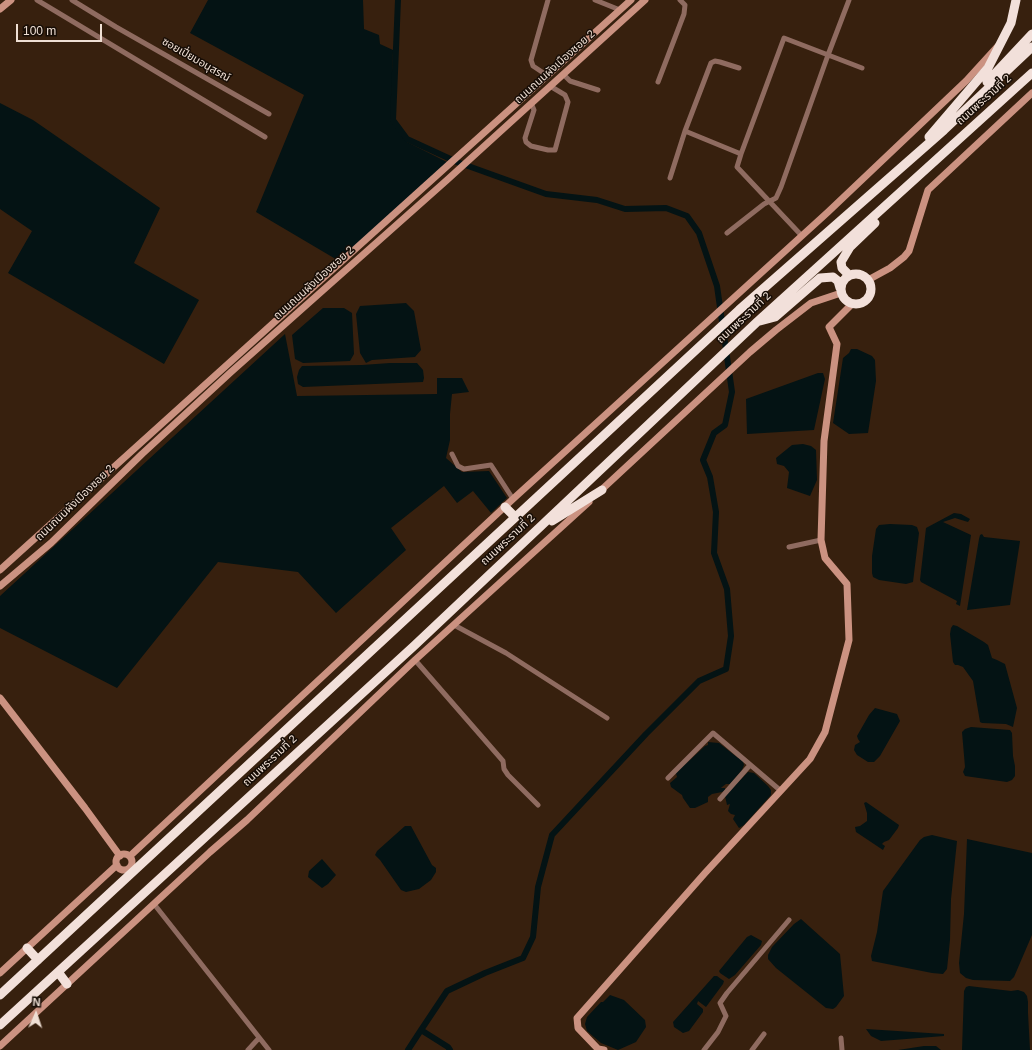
<!DOCTYPE html>
<meta charset="utf-8">
<style>
body{margin:0}
#map{position:relative;width:1032px;height:1050px;overflow:hidden;background:#37200e;font-family:Helvetica,sans-serif}
canvas{display:block}
.north{position:absolute;left:16px;top:994px;width:40px;height:40px;-webkit-text-stroke:3px #170d06;paint-order:stroke;rotate:3deg;font-size:11px;font-weight:700;line-height:16px;text-align:center;color:#efdfd4}
.north::after{content:'';display:block;margin:auto;width:14px;height:18px;background:#efdfd4;clip-path:polygon(50% 0,100% 100%,50% 72%,0 100%)}
.scale{position:absolute;left:16px;top:24px;width:86px;height:18px;box-sizing:border-box;border:2px solid #efdfd4;border-top:0;padding-left:5px;font-size:12px;line-height:14px;white-space:nowrap;color:#efdfd4;-webkit-text-stroke:3px #170d06;paint-order:stroke}
</style>
<div id="map">
<canvas width="1032" height="1050"></canvas>
<div class="north">N</div>
<div class="scale">100 m</div>
</div>
<script>
const context = document.querySelector('canvas').getContext('2d');
context.lineJoin = 'round';
function paint(path, color) {
  context.fillStyle = color;
  context.fill(path, 'evenodd');
}
function poly(rows) {
  const path = new Path2D();
  for (const r of rows) {
    if (r.length === 3) {
      path.moveTo(r[0] + r[2], r[1]);
      path.arc(r[0], r[1], r[2], 0, 2 * Math.PI);
      continue;
    }
    path.moveTo(r[0], r[1]);
    for (let i = 2; i < r.length; i += 2) path.lineTo(r[i], r[i + 1]);
  }
  return path;
}
function stroke(path, color, width, dash) {
  context.strokeStyle = color;
  context.lineWidth = width;
  context.lineCap = dash ? 'butt' : 'round';
  context.setLineDash(dash || []);
  context.stroke(path);
}
function label(font, color, halo, rows, align = 'center') {
  context.font = font + ' Helvetica,"Noto Sans Thai",sans-serif';
  context.lineWidth = 3;
  context.setLineDash([]);
  context.textBaseline = 'middle';
  context.strokeStyle = halo;
  context.fillStyle = color;
  for (const [text, x, y, turn = 0] of rows) {
    context.save();
    context.translate(x, y);
    context.rotate((+turn || 0) * Math.PI / 180);
    context.textAlign = isNaN(turn) ? turn : align;
    if (halo) context.strokeText(text, 0, 0);
    context.fillText(text, 0, 0);
    context.restore();
  }
}
paint(poly([
 [208,0,363,0,364,29,379,35,380,44,393,50,391,119,407,142,447,162,339,261,256,212,304,95,190,33],
 [0,103,33,120,160,208,134,263,199,300,164,364,8,273,32,231,0,209],
 [406,303,414,311,421,350,415,357,372,360,366,363,360,353,356,314,360,306],
 [323,308,344,308,352,313,354,354,350,361,303,363,295,359,292,335],
 [285,334,297,396,437,394,437,378,462,378,469,392,452,394,450,414,450,440,446,458,462,472,489,471,507,498,491,513,473,491,457,503,444,486,391,528,406,550,336,613,298,572,218,562,117,688,0,628,0,596],
 [851,349,857,349,872,356,875,360,876,381,868,433,849,434,833,423,843,358,849,353],
 [390,363,417,363,423,370,424,378,423,382,303,387,298,384,297,377,299,370,302,366,362,365],
 [818,373,823,373,825,379,814,430,747,434,746,399],
 [803,444,811,446,816,450,817,480,810,496,787,488,789,472,784,466,777,464,776,458,792,445],
 [954,513,961,514,970,519,968,522,955,518,943,522,971,535,960,606,956,604,957,601,921,582,920,580,926,528],
 [890,524,912,525,917,527,919,533,913,582,906,584,879,580,873,577,872,573,872,556,876,529,879,525],
 [982,534,984,537,1020,541,1010,605,967,610,979,539,980,535],
 [953,625,957,626,984,642,988,645,992,658,997,660,1005,664,1017,708,1013,727,1006,724,982,723,980,722,973,681,963,667,958,665,955,665,953,662,950,634,951,628],
 [875,708,897,714,900,721,880,756,874,762,868,762,857,755,854,750,855,745,860,742,858,739,857,736,869,715],
 [971,727,1010,730,1012,733,1013,756,1015,766,1015,776,1012,780,1007,782,965,776,963,772,965,767,962,732,965,729],
 [708,742,719,743,738,758,742,758,744,765,742,770,730,784,726,784,722,787,721,788,725,788,725,790,722,792,712,794,708,797,708,802,695,808,690,808,683,798,682,795,671,787,670,783,677,777,676,773,705,746,708,745],
 [748,772,754,773,768,786,771,790,771,795,744,825,739,828,733,819,735,815,731,814,728,811,730,804,727,805,725,796],
 [866,802,899,825,898,828,889,840,884,842,882,844,885,846,883,850,856,832,855,827,860,826,867,821,867,813,864,803],
 [405,826,411,826,432,865,436,868,436,872,431,880,419,889,406,892,401,890,380,860,375,855,377,851],
 [932,835,957,841,951,899,950,940,947,969,943,974,932,973,872,961,871,956,877,932,883,891,920,840,924,837],
 [967,839,1032,853,1032,935,1014,977,1010,981,973,980,966,978,960,973,959,963,964,914],
 [322,859,336,875,328,884,322,888,308,877,309,871],
 [801,919,840,954,844,996,836,1007,833,1009,826,1008,776,968,768,959,768,955,772,947,794,924],
 [751,935,762,941,761,945,735,975,729,979,720,973,719,971,747,937],
 [714,976,717,976,721,979,724,981,723,984,706,1007,698,1001,697,1004,703,1009,703,1012,689,1031,683,1033,674,1027,673,1022],
 [969,986,1011,991,1018,990,1024,992,1027,996,1028,1002,1028,1013,1030,1050,962,1050,964,991,966,987],
 [610,995,624,1000,645,1020,646,1027,636,1042,618,1050,601,1043,587,1031,585,1024,587,1017,601,1002,603,1002],
 [866,1029,944,1034,944,1036,881,1041,871,1036],
 [924,1046,936,1046,941,1050,898,1050]
]), '#041314');
stroke(poly([
 [398,0,393,120,407,139,457,162,546,194,597,200,625,209,666,208,687,216,699,233,717,286,732,392,725,425,714,433,703,460,710,477,716,512,714,553,727,589,731,636,726,669,699,681,646,734,552,835,538,887,533,937,523,958,485,973,447,991,421,1030],
 [408,1050,421,1030,448,1047,450,1050]
]), '#041314', 6);
stroke(poly([
 [37,0,265,137],
 [72,0,116,27,269,114],
 [595,0,620,10],
 [563,74,570,81,598,90],
 [548,76,533,66,531,60,548,0],
 [658,82,684,14,685,5,680,0],
 [531,103,534,110,525,138,526,142,531,146,548,150,555,150,568,102,565,95,550,86],
 [685,131,741,154],
 [670,178,685,131,711,63,715,61,720,62,739,68],
 [727,233,764,204,776,198,781,187,828,55,849,0],
 [802,236,737,167,741,154,784,38,862,68],
 [452,454,458,466,464,469,491,465,513,499],
 [789,547,821,540],
 [454,625,506,653,607,718],
 [415,660,503,761,504,769,508,775,538,805],
 [668,778,713,733,781,791],
 [720,799,750,765],
 [154,904,269,1050],
 [841,1038,842,1050],
 [248,1050,259,1038],
 [704,1050,718,1032,726,1016,720,1003,727,993,789,920],
 [752,1050,764,1034]
]), '#8f6b60', 5);
stroke(poly([
 [0,9,11,0],
 [868,280,890,268,904,257,909,251,928,190,1032,93],
 [598,493,750,352,776,330,811,303,841,293],
 [0,570,631,0],
 [0,586,51,543,142,454,231,372,447,180,645,0],
 [0,698,85,808,120,856],
 [124,862,8],
 [130,856,513,499,828,212,966,81,997,47],
 [0,973,117,865],
 [0,1046,210,852,247,820,415,660,589,502],
 [604,1050,598,1049,578,1028,577,1018,705,873,810,759,825,732,849,640,847,584,825,558,821,540,824,441,837,344,829,327,852,304]
]), '#cb9281', 7);
stroke(poly([
 [987,82,1032,34],
 [929,137,988,68,1011,23,1016,0],
 [856,289,15],
 [849,275,842,268,841,262,850,247,875,223],
 [760,321,775,317,820,278,833,277,838,281,840,288],
 [505,507,515,517],
 [552,521,602,490],
 [27,948,38,960],
 [58,972,67,984],
 [0,995,739,310,944,130,1032,47],
 [0,1025,415,645,757,322,1032,73]
]), '#f2e0da', 9);
label('11px', '#efdfd4', '#170d06', [
 ["ซอยเปี่ยมอนุสรณ์",196,60,30],
 ["ถนนถนนผังเมืองซอย 2",555,67,-42],
 ["ถนนพระรามที่ 2",984,100,-42],
 ["ถนนถนนผังเมืองซอย 2",314,283,-42],
 ["ถนนพระรามที่ 2",744,318,-43],
 ["ถนนถนนผังเมืองซอย 2",75,503,-44],
 ["ถนนพระรามที่ 2",508,540,-43],
 ["ถนนพระรามที่ 2",270,761,-43]
]);
</script>
